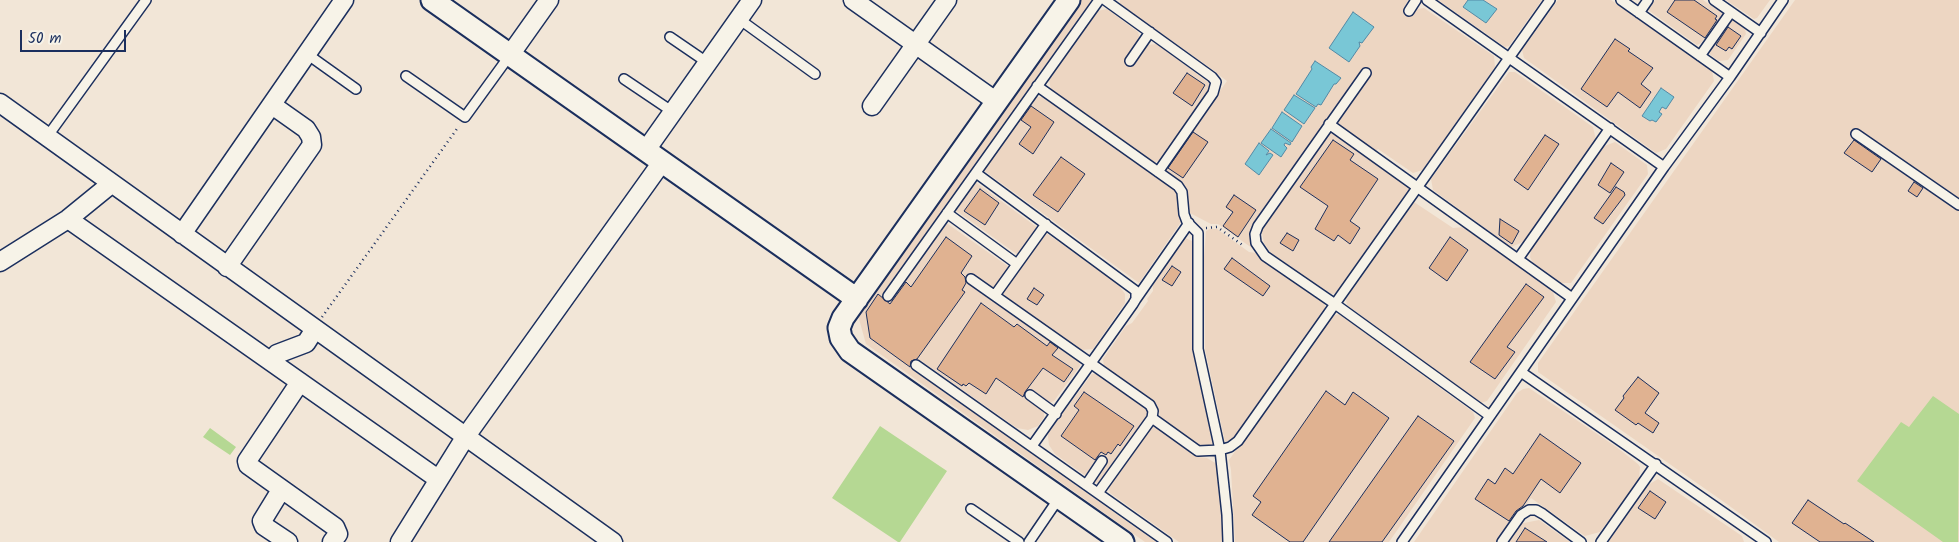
<!DOCTYPE html>
<style>
body{margin:0}
#map{position:relative;width:1959px;height:542px;overflow:hidden;background:#f2e6d7;font-family:Kalam,sans-serif}
canvas{display:block}
.scale{position:absolute;left:20px;top:30px;width:106px;height:22px;box-sizing:border-box;border:2px solid #1b2f5e;border-top:0;padding-left:6px;font-size:15px;line-height:18px;white-space:nowrap;color:#1b2f5e;-webkit-text-stroke:4px #f7f3e8;paint-order:stroke}
</style>
<div id="map">
<canvas width="1959" height="542"></canvas>
<div class="scale">50 m</div>
</div>
<script>
const context = document.querySelector('canvas').getContext('2d');
context.lineJoin = 'round';
function paint(path, color) {
  context.fillStyle = color;
  context.fill(path, 'evenodd');
}
function poly(rows) {
  const path = new Path2D();
  for (const r of rows) {
    path.moveTo(r[0], r[1]);
    for (let i = 2; i < r.length; i += 2) path.lineTo(r[i], r[i + 1]);
  }
  return path;
}
function stroke(path, color, width, dash) {
  context.strokeStyle = color;
  context.lineWidth = width;
  context.lineCap = dash ? 'butt' : 'round';
  context.setLineDash(dash || []);
  context.stroke(path);
}
paint(poly([
 [1078,0,1093,0,882,295,889,300,945,222,1009,267,994,289,974,275,968,282,1079,360,1080,366,1054,401,1049,403,1044,410,1044,417,1038,426,1028,430,1017,428,920,360,913,370,1156,542,1145,542,866,344,857,312],
 [1120,0,1408,0,1404,8,1413,14,1418,9,1424,8,1494,56,1495,67,1423,170,1413,173,1378,149,1376,151,1335,123,1362,71,1253,225,1250,234,1252,248,1218,224,1211,224,1190,213,1187,188,1163,171,1227,81,1216,73,1216,72,1120,4],
 [1438,0,1542,0,1509,46,1505,47],
 [1558,0,1611,0,1712,71,1714,81,1666,149,1656,153,1524,58,1522,50],
 [1655,0,1703,0,1723,14,1701,43,1697,45,1648,10],
 [1726,0,1770,0,1757,18,1754,19],
 [1795,0,1959,0,1959,542,1779,542,1724,502,1538,372,1538,363],
 [1107,9,1138,32,1140,40,1127,59,1134,64,1147,45,1157,44,1209,83,1210,90,1160,161,1151,163,1051,90,1049,80,1097,11],
 [1732,20,1745,29,1746,34,1728,60,1719,61,1708,53],
 [1509,72,1515,72,1593,127,1596,140,1523,242,1511,247,1433,190,1431,179],
 [1035,97,1046,97,1179,193,1181,222,1139,283,983,170],
 [1330,129,1411,189,1338,293,1331,294,1271,253,1264,243,1262,233,1262,227],
 [1615,142,1647,165,1648,174,1571,283,1561,283,1533,263,1530,257,1531,249,1602,147],
 [974,181,1038,228,1018,255,955,210],
 [1414,202,1453,228,1464,227,1553,292,1556,302,1487,401,1481,403,1347,305,1346,299],
 [1210,229,1217,229,1249,252,1257,253,1259,258,1324,303,1326,311,1237,435,1234,439,1225,442,1205,349,1204,257,1206,231],
 [1045,232,1118,284,1125,294,1125,303,1093,349,1081,350,1001,294],
 [1185,238,1192,241,1192,349,1213,445,1202,447,1163,420,1160,416,1157,405,1104,366,1103,359,1126,326,1132,323,1148,301,1147,299,1153,291,1153,285],
 [1339,314,1473,412,1475,418,1389,542,1235,542,1231,470,1229,460,1327,322,1332,316],
 [1092,374,1097,374,1145,408,1149,413,1102,482,1095,483,1094,479,1083,474,1055,454,1049,445,1048,437,1048,433],
 [1529,388,1615,446,1638,464,1640,467,1639,479,1600,532,1585,536,1531,498,1497,542,1414,542,1517,393,1523,389],
 [1151,426,1156,428,1198,457,1207,458,1217,464,1223,542,1179,542,1110,493,1108,486],
 [1658,479,1742,536,1744,542,1608,542,1648,485],
 [1539,520,1570,542,1506,542,1519,524]
]), '#edd6c2');
paint(poly([
 [1933,396,1959,414,1958,542,1943,542,1857,481,1901,422,1909,427],
 [880,426,947,471,900,542,898,542,832,498],
 [210,428,236,447,230,455,203,437]
]), '#b5d893');
const water = poly([
 [1468,0,1483,0,1497,9,1486,23,1463,7,1468,0],
 [1353,12,1374,27,1362,43,1359,42,1360,46,1349,62,1329,48,1353,12],
 [1315,61,1341,78,1336,84,1334,84,1321,105,1318,104,1316,107,1296,94,1312,69,1311,67,1315,61],
 [1661,88,1674,97,1666,109,1662,107,1659,112,1662,114,1656,122,1652,120,1650,121,1642,116,1661,88],
 [1294,95,1315,108,1304,124,1284,110,1294,95],
 [1282,112,1302,126,1292,142,1272,128,1282,112],
 [1271,129,1291,143,1290,145,1285,143,1284,145,1287,148,1281,157,1261,143,1271,129],
 [1259,143,1269,151,1266,155,1270,153,1273,155,1259,175,1245,164,1259,143]
]);
paint(water, '#79c7d6');
stroke(water, '#538aa6', 1);
const building = poly([
 [1675,0,1694,0,1717,16,1715,19,1717,20,1705,38,1667,12,1675,0],
 [1728,27,1741,36,1732,49,1729,47,1726,51,1716,45,1728,27],
 [1615,39,1630,49,1628,51,1653,68,1641,84,1651,92,1640,108,1618,92,1607,107,1581,89,1615,39],
 [1187,73,1205,85,1192,106,1173,93,1187,73],
 [1031,106,1054,122,1033,154,1019,144,1031,127,1021,120,1031,106],
 [1193,132,1208,142,1183,178,1168,168,1193,132],
 [1545,135,1559,144,1528,190,1514,180,1545,135],
 [1333,140,1354,154,1350,160,1378,179,1350,221,1360,228,1350,244,1338,235,1334,241,1315,229,1328,206,1300,187,1333,140],
 [1854,140,1881,159,1872,172,1844,153,1854,140],
 [1061,157,1085,174,1058,212,1033,195,1061,157],
 [1611,163,1624,172,1610,193,1598,185,1611,163],
 [1914,182,1923,188,1917,197,1908,191,1914,182],
 [1616,187,1624,192,1625,195,1603,224,1594,218,1616,187],
 [980,189,999,203,985,225,964,211,980,189],
 [1234,195,1256,210,1238,237,1223,226,1233,212,1226,207,1234,195],
 [1500,219,1519,231,1512,244,1499,235,1500,219],
 [1287,233,1299,240,1293,251,1280,243,1287,233],
 [946,237,972,256,961,273,965,277,966,283,962,290,965,292,917,359,911,361,910,367,870,338,866,312,878,294,890,304,906,282,911,287,946,237],
 [1450,237,1468,250,1447,281,1429,268,1450,237],
 [1232,258,1270,286,1263,296,1224,269,1232,258],
 [1172,266,1181,272,1172,286,1162,280,1172,266],
 [1526,284,1544,297,1507,347,1515,352,1495,379,1470,362,1526,284],
 [1034,288,1044,295,1037,305,1027,299,1034,288],
 [981,303,1014,327,1017,324,1047,346,1050,342,1058,348,1052,355,1073,369,1064,382,1043,368,1025,392,1023,397,996,378,986,394,969,383,966,386,963,384,962,386,937,369,981,303],
 [1638,377,1659,393,1645,413,1659,423,1653,433,1638,423,1636,425,1615,410,1624,398,1623,396,1638,377],
 [1326,391,1345,405,1353,392,1389,418,1303,542,1290,542,1252,515,1261,502,1253,496,1326,391],
 [1084,392,1134,426,1120,446,1118,444,1111,454,1108,452,1106,455,1101,452,1095,460,1061,436,1079,410,1074,406,1084,392],
 [1418,416,1454,441,1382,542,1329,542,1418,416],
 [1540,434,1581,463,1560,493,1541,479,1523,506,1516,511,1509,521,1475,499,1488,479,1495,484,1505,468,1513,474,1540,434],
 [1650,491,1666,502,1655,519,1638,508,1650,491],
 [1808,500,1844,524,1845,523,1874,542,1820,542,1792,523,1808,500],
 [1525,528,1547,542,1516,542,1525,528]
]);
paint(building, '#e0b291');
stroke(building, '#1b2f5e', 1);
const service = poly([
 [1105,0,1212,77,1216,82,1213,93,1158,172],
 [1427,0,1664,167],
 [1621,0,1730,77],
 [1714,0,1761,33],
 [1409,11,1416,0],
 [1639,13,1648,0],
 [739,19,815,74],
 [670,37,708,63],
 [307,54,356,89],
 [1700,56,1731,12],
 [1130,61,1150,32],
 [1366,73,1258,226,1255,234,1256,243,1265,256,1335,304,1490,416],
 [406,76,465,117,510,55],
 [624,79,673,112],
 [1037,86,1178,186,1182,192,1184,214,1187,222,1198,233,1198,349,1220,450,1227,515,1228,542],
 [1329,124,1572,298],
 [1856,134,1959,205],
 [47,137,146,0],
 [976,173,1136,291,1136,299,1133,304,1032,446],
 [947,213,1017,264],
 [1518,259,1610,128],
 [971,279,1150,405,1153,411,1152,418,1198,451,1220,450,1230,447,1238,441,1550,0],
 [995,295,1046,224],
 [888,296,1099,0],
 [1136,299,1189,223],
 [916,365,1167,542],
 [1521,372,1766,542],
 [1030,395,1056,414],
 [1086,485,1102,461],
 [1098,493,1152,418],
 [971,509,1019,542],
 [1029,542,1059,498],
 [1402,542,1664,167,1730,77,1783,0],
 [1502,542,1521,515,1529,510,1536,510,1543,514,1581,542],
 [1601,542,1656,464]
]);
const minor = poly([
 [853,0,997,102],
 [510,55,549,0],
 [0,103,613,542],
 [872,106,947,0],
 [646,150,752,0],
 [68,219,438,479],
 [182,234,344,0],
 [0,262,68,219,111,184],
 [227,267,312,145,311,137,306,129,272,105],
 [271,361,277,354,306,343,315,329],
 [300,382,247,461,248,465,335,527,338,534,332,542],
 [281,490,262,521,264,526,288,542],
 [400,542,466,436,662,162]
]);
const tertiary = poly([
 [432,0,857,299],
 [1069,0,843,318,839,328,841,338,850,351,1123,542]
]);
stroke(service, '#1b2f5e', 12);
stroke(minor, '#1b2f5e', 21);
stroke(tertiary, '#1b2f5e', 25);
stroke(poly([
 [1206,228,1217,227,1244,246],
 [322,317,459,126]
]), '#1b2f5e', 2.5, [1, 4]);
stroke(service, '#f7f3e8', 9);
stroke(minor, '#f7f3e8', 18);
stroke(tertiary, '#f7f3e8', 21);
</script>
